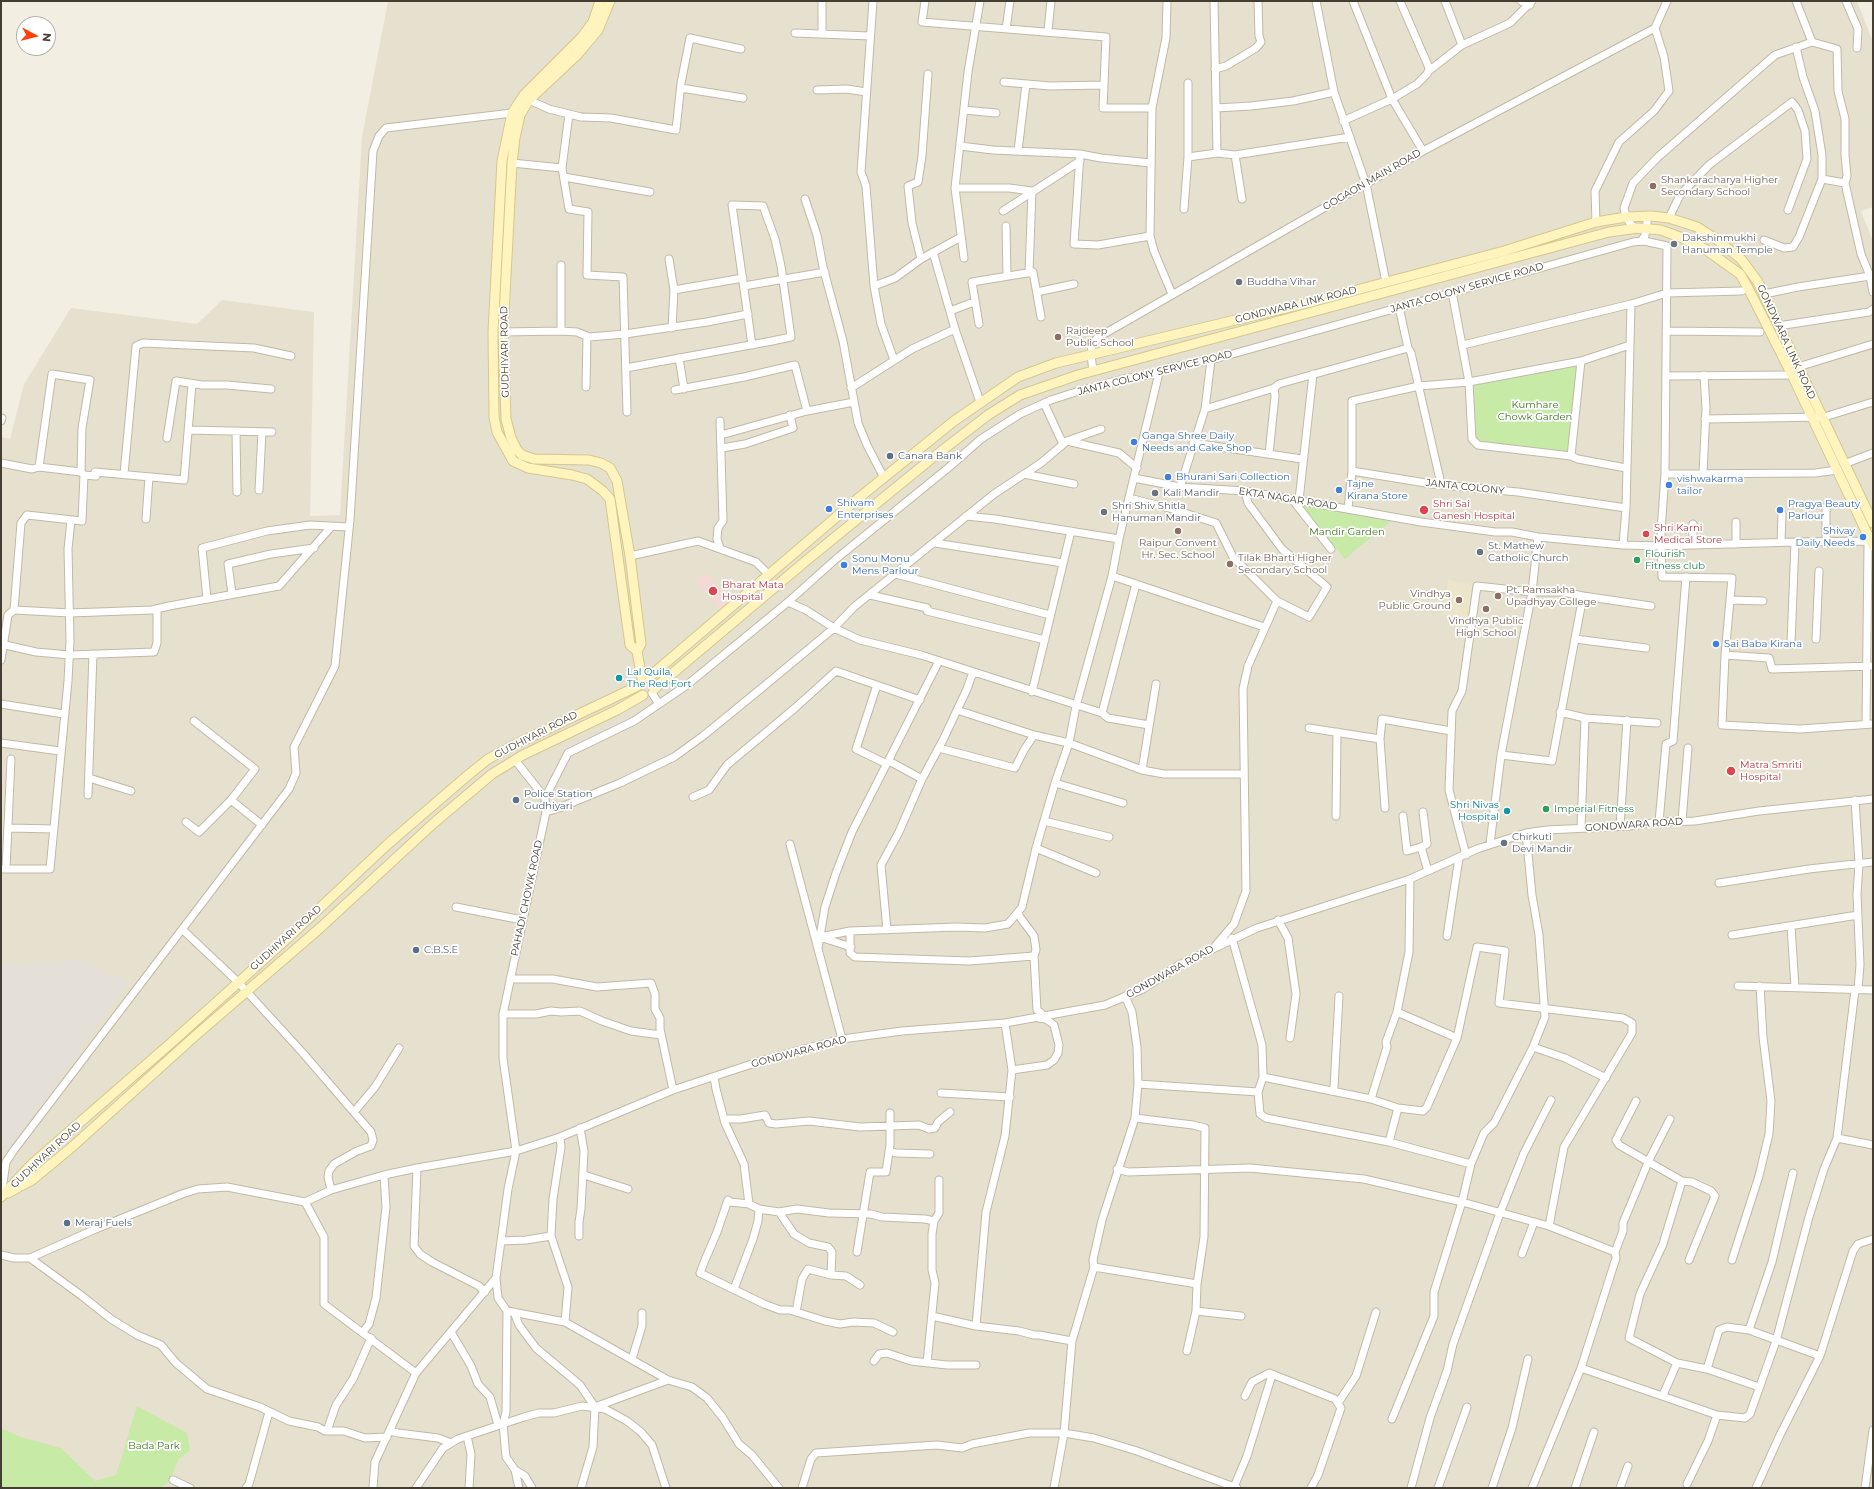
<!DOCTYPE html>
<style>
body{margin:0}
#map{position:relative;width:1874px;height:1489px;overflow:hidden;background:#f2eee1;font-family:Montserrat,sans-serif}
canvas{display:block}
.frame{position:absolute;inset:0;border:2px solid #443e32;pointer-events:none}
.north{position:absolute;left:16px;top:16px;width:40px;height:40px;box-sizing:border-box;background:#fff;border:1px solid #b4b2ad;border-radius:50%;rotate:97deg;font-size:11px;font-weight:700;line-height:16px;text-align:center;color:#443e32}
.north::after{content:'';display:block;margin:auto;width:14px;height:18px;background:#ff400b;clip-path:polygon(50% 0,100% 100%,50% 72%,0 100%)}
</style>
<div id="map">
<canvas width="1874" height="1489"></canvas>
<div class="frame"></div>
<div class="north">N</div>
</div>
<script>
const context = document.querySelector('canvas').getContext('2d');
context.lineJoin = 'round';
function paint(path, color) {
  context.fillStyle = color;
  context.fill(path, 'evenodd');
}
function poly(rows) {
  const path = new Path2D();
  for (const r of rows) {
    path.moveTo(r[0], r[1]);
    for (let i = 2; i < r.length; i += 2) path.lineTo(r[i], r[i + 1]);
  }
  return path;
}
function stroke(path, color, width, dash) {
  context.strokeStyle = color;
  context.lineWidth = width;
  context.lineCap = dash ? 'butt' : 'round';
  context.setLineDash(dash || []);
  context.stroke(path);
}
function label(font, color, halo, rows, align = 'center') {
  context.font = font + ' Montserrat,sans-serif';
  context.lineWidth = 3.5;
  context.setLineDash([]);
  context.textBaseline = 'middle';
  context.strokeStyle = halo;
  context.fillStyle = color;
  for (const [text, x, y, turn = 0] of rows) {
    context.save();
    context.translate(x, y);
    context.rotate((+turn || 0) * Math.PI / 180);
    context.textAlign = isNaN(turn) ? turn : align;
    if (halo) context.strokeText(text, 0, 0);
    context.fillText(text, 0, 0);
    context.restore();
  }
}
paint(poly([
 [388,1,1857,1,1873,42,1873,207,1861,211,1873,241,1873,1488,1,1488,1,437,10,439,24,384,71,308,197,324,222,300,314,312,310,516,340,515,362,137]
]), '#e6e1cf');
paint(poly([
 [77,960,128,982,1,1162,1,965]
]), '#e4dfd7');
paint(poly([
 [1448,580,1475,585,1471,620,1443,615]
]), '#ede5ca');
paint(poly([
 [707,573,730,602,720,608,695,580]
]), '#f4dad3');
paint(poly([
 [1581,361,1571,456,1478,445,1472,439,1469,382],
 [1298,502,1392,520,1345,559],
 [137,1406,187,1433,190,1450,179,1459,169,1482,160,1488,1,1488,1,1428,21,1437,61,1448,95,1481,116,1475]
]), '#c7eaa6');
const street = poly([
 [873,1,861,172,866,186,874,286,881,324,894,360],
 [925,1,922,22,1106,37,1103,108,1152,108],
 [1167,1,1166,38,1152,108,1150,236,1154,251,1172,294],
 [1214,1,1217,153],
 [1316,1,1334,92,1366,184,1386,282],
 [1353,1,1392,99,1423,151],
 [1400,1,1430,70],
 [1445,1,1462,45],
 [1521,1,1530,5],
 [1796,1,1812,42],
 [1846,1,1858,29,1857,48],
 [1006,29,1010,1],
 [1048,31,1051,1],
 [795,33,870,36],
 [822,33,822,1],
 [1796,47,1803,77,1815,111,1822,155,1822,179],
 [1215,69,1226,66,1256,48,1261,42,1259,36,1258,1],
 [1004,82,1050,86,1103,85],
 [681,88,743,98],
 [817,90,847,89,866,92],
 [529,100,549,109,581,117,611,118,676,130,681,83,690,38,741,49],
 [1216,108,1251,106,1293,101,1334,92],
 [964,110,996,113],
 [569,114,562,168,569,209,588,212,587,275,623,277,627,412],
 [1343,121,1392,99,1417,84,1427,74,1429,69,1430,70,1462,45,1510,23,1532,1],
 [960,146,993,150,1080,154,1101,158,1151,163],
 [1018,151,1026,84],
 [1080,154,1074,244,1098,245,1150,236],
 [1235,155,1242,199],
 [1188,157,1217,153,1235,155,1350,137],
 [512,163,562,168],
 [564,177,650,192],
 [955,188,1009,188,1032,191,1029,273],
 [805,199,817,235,823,267,843,341,858,423,867,445,884,478],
 [1184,209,1188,157,1188,83],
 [1003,211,1080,161],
 [1669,218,1680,195,1709,165,1792,102,1798,110,1805,131,1807,159,1788,210],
 [1596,222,1595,191,1619,142,1654,111,1669,91,1664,57,1655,28],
 [1006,226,1007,276],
 [1639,229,1632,226,1626,217,1624,208,1633,183,1658,157,1775,55,1812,42,1837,49,1838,91,1845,119,1845,155,1847,176,1845,183,1861,254,1870,276],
 [1643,238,1644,241,1667,246,1665,474,1661,531,1662,577,1732,578,1725,655,1722,725,1800,729,1873,724],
 [1764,240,1784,248,1793,247,1799,237,1822,179,1845,183],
 [933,252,955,329,980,402],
 [964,258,955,188,968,72,980,1],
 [669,259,674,290,672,328],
 [921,259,912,223,908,186,918,182,922,156,928,74],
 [561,265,561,331],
 [744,286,825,272],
 [874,286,895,278,921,259,961,237],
 [674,290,743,278],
 [1037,292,1074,284],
 [1452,292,1469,382,1472,439,1478,445,1571,456,1578,459,1626,468],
 [1764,294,1798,287,1870,276,1873,292],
 [1399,307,1408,348,1411,353,1441,484],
 [950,311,974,302],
 [979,324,972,282,1033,272,1041,317],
 [1778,326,1869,312,1873,309],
 [1666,331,1760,332],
 [503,332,561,331,577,332,589,337,625,334,707,322,748,314],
 [1463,345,1631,304,1667,293,1742,291],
 [679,358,684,389],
 [1798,367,1873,344],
 [626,368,707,353,772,341,791,337,781,266,775,239,763,206,732,205,752,345],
 [1093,371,1091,355,1092,346,1097,338,1423,151,1655,28,1667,1],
 [1159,373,1119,539,1112,576,1076,706,1069,743,1142,770,1164,774,1244,774],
 [1666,376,1792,375],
 [586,387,587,336],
 [851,388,912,349,955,329],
 [675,390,744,377,795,365,807,411],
 [1044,403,1063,444],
 [1205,409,1274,388,1279,384,1408,348],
 [1705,419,1824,417,1873,402],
 [1,421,2,418],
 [720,421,723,521,718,528,717,539,720,548],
 [188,430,272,432],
 [236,431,237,492],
 [721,435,807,411,854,402],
 [167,438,176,381,202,385,227,385,271,389],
 [1067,441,1119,453,1137,468],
 [1193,443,1302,459],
 [722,448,745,444,793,428,790,415],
 [1269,454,1275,396,1274,388],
 [1571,456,1581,361],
 [1,463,32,469,39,467,81,472,84,475,96,476,95,472,184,480,192,384],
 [1844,464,1873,453],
 [39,467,52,374,90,380,82,428,81,472],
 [1352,471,1432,484,1518,492,1626,508],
 [124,474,136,346,143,343,254,348,291,356],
 [1024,474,1074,484],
 [1665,474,1815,473,1838,470],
 [1703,474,1706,409,1704,375],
 [1134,478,1180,487,1245,491,1421,522,1495,532,1512,532,1538,537,1623,545,1660,546,1795,542,1871,541],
 [1180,487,1205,409,1211,360],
 [259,490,262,432],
 [1129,498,1169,508,1216,523,1233,557,1277,601,1309,617,1327,587,1282,549,1248,503,1245,491],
 [1292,499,1331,549],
 [1299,500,1313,374],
 [1348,508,1352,471,1352,401,1419,386,1469,382,1581,361,1630,345],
 [966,516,995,519,1119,539],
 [146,519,149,477],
 [1693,524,1693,545],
 [1781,542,1782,514],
 [1826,542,1826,507],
 [935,543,1063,563],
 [1736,544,1736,522],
 [1623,545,1626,508,1631,304],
 [630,556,698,541,756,562,768,574],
 [896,574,1050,615],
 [1112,576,1264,627],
 [232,594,228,564,271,554,314,548],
 [870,595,927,608,927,611,1045,640],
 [1583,596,1651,606],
 [207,599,202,548,267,531,310,525,349,527],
 [1730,600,1763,601],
 [788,602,806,610,834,628,860,640,921,655,1102,713,1108,718,1149,725],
 [14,610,21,523,27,515,82,521,84,475],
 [1575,639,1646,648],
 [1816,639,1819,571],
 [1,644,36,652,70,655,154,652,157,643,157,609],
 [1791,644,1795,542],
 [1725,655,1769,658,1772,669,1873,666],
 [1,660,8,615,14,610,70,613,152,610,169,606,279,586,331,527],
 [877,685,856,749,887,764],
 [1032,692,1071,531],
 [652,693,659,704],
 [1,704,64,714],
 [1560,712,1585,718,1657,723],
 [1102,713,1136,584],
 [194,721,255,769,231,800,262,825],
 [1866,724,1868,545],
 [1309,728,1380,739],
 [1,743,60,751],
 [939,748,1015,768,1024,750,1034,735],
 [515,760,545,798],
 [889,761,922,779],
 [1142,770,1156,684],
 [89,778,131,791],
 [1055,783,1123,803],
 [88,795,93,654],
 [693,797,709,790,727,765,795,708,836,671,920,700],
 [1385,808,1380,739,1382,719,1451,731],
 [546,812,559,808,620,783,674,757,703,736,763,687,834,628,854,607,994,494,1041,463,1067,441,1101,429],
 [1336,816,1337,732],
 [1403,816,1407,851,1421,847,1428,871],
 [1044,821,1109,837],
 [1682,821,1688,748],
 [186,822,199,832,231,800],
 [1659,822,1666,744,1673,741,1686,577],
 [1620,826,1627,720],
 [9,828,54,829],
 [1581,828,1585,718],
 [790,844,842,1039],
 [1490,844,1501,755,1532,592,1538,537],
 [1421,847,1427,844,1423,812],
 [1036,848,1096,873],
 [1466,855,1449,790,1452,711,1462,691,1477,586,1532,592,1563,592,1583,596,1552,761,1501,755],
 [1,869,50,869,68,681,70,641,68,549,71,520],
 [6,869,11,759],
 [1719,883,1809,869,1873,862],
 [456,907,522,920],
 [1278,920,1288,938,1296,994,1290,1038],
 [1791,926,1795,987],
 [183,930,238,982,302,1052,371,1132,373,1140,371,1146,357,1151,334,1164,329,1171,328,1177,331,1190],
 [887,930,881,865,899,832,922,779,943,740,967,689,973,672],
 [850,931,850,953,855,957,969,961,1034,956],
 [1732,935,1858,915],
 [1447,936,1459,858],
 [1232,938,1262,1045,1263,1077,1258,1092,1260,1114,1266,1118,1389,1142,1471,1164],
 [1216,945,1234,924,1246,891,1243,689,1248,666,1277,601],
 [851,947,820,937,850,931,957,927,985,928,1008,924,1022,907,1036,848,1055,783,1069,743,1034,735,957,710],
 [818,948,825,907,836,873,852,832,939,661],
 [510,979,553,979,597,987,651,983,655,994,655,1009,660,1018,660,1029,673,1090],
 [1738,986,1873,990],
 [1397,1012,1457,1038],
 [503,1014,536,1014,551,1011,561,1012,580,1011,602,1021,631,1031,661,1035],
 [1533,1047,1565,1058,1606,1078],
 [1012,1070,1047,1065,1054,1060,1058,1053,1059,1045,1054,1025,1046,1019,1038,1018,1041,1013,1037,1010,1034,956,1036,950,1034,936,1017,913],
 [714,1077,716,1089,725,1123,744,1164,749,1204],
 [1263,1077,1371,1099,1398,1108,1423,1111,1427,1107,1457,1038,1477,947,1505,951,1499,1003,1623,1018,1632,1023,1632,1033,1564,1147,1549,1226],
 [1138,1084,1258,1092],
 [1332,1091,1334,1087,1339,996],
 [941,1093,1010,1097],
 [1371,1099,1387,1047,1386,1042,1397,1012,1409,952,1410,879],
 [1636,1101,1616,1140,1619,1145,1682,1181,1692,1182,1711,1191,1715,1196,1689,1260],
 [354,1112,375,1087,399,1048],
 [1135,1118,1193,1125,1205,1128,1204,1237,1197,1284,1196,1311,1187,1351],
 [724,1119,741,1119,765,1115,769,1123,776,1124,809,1121,860,1127,919,1125,929,1129,935,1128,938,1122,950,1112],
 [1837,1138,1873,1145],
 [1389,1142,1398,1108],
 [889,1151,896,1153,930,1154],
 [417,1168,414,1246,420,1254,432,1262,479,1286,485,1292],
 [1117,1169,1128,1172,1250,1168,1364,1179,1462,1202,1549,1226,1615,1252],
 [584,1175,628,1189],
 [1682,1181,1663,1244,1640,1294,1629,1338,1677,1363,1707,1369,1759,1387],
 [1,1197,6,1162,14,1150,289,789,296,773,294,747,335,666,350,520,373,151,379,136,386,128,512,113],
 [305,1202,324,1237,324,1304,416,1373],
 [779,1212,794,1234,809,1243,828,1247,832,1252,831,1275],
 [551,1236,568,1287,565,1322],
 [579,1236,579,1222,581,1209,584,1151,580,1128],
 [501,1241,526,1240,551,1236,553,1199,561,1147,560,1137],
 [857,1252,870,1172,886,1172,890,1145,890,1113],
 [1522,1254,1534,1222],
 [1,1255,14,1258,30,1258,98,1228,182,1194,198,1189,227,1187,305,1202,331,1190,384,1175,417,1168,516,1151,560,1137,673,1090,767,1059,842,1039,902,1031,1005,1023,1105,1005,1143,989,1179,965,1257,928,1410,879,1477,849,1526,833,1547,830,1630,826,1659,822,1695,821,1759,811,1873,799],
 [30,1258,82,1296,111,1319,137,1335,161,1345,176,1363,207,1389,260,1407,289,1421,318,1427,325,1431,344,1431,365,1438,387,1437],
 [1732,1260,1759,1176,1769,1134,1771,1101,1763,1037,1760,986],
 [1094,1267,1197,1284],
 [496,1278,498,1298,507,1311,565,1322,668,1380,692,1387,707,1398,723,1418,739,1444,752,1455,779,1488],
 [734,1289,753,1239,758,1221,759,1209],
 [507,1311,506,1412,503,1424,506,1457,515,1470,525,1476,532,1488],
 [1196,1311,1241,1316],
 [514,1312,519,1325,536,1348,580,1385,595,1407,593,1447,581,1488],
 [796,1312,802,1279,808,1269,831,1275,846,1276,860,1285],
 [932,1316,976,1326,1019,1331,1034,1335,1039,1335,1072,1341],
 [976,1326,986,1212,1005,1136,1012,1070,1005,1023],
 [1749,1330,1772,1262,1793,1173],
 [363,1332,369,1324,376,1298,386,1207,384,1175],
 [451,1332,471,1366,478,1384,490,1397,498,1425],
 [893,1332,874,1323,853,1322,840,1324,825,1321,790,1310,780,1310,764,1304,700,1273,705,1260,717,1232,728,1200,730,1202,749,1204,759,1209,779,1212,797,1209,829,1213,871,1214,882,1217,925,1219,934,1221],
 [632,1359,642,1326,642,1313],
 [874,1361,879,1354,887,1353,911,1361,947,1365,976,1365],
 [927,1363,935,1283,932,1270,932,1234,934,1221,939,1213,939,1180],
 [1581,1368,1717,1415,1708,1441,1687,1484],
 [1707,1369,1719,1330,1727,1327,1749,1330,1820,1356],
 [1663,1395,1677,1363],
 [1245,1396,1252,1382,1269,1373,1335,1399,1341,1408,1318,1475,1311,1488],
 [1338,1403,1356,1376,1376,1312],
 [595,1407,668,1380],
 [1717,1415,1745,1418,1750,1414,1776,1341,1809,1217,1824,1169,1837,1138,1855,990,1858,989,1860,965,1857,894,1859,864,1855,800],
 [1392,1419,1434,1316,1434,1292,1462,1202,1471,1164,1484,1133,1494,1123,1533,1047,1545,1017,1539,935,1532,895,1526,833],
 [327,1431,336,1405,353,1379,371,1338],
 [390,1431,398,1433,438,1438,451,1443],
 [467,1436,471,1454,469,1488],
 [515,1470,519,1488],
 [173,1480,190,1488],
 [1234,1487,1247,1456,1272,1375],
 [246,1488,249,1484,269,1412],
 [373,1488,375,1462,416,1373,496,1278,508,1189,516,1151,503,1058,503,1014,546,812,545,798,568,753,634,721,687,685,788,602,836,559,948,468,981,439,1020,414,1051,400,1082,390,1123,379,1159,373,1167,368,1211,360,1633,242,1644,241,1648,216],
 [416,1488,443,1448,458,1439,524,1417,539,1413,554,1413,582,1406,605,1409,627,1421,641,1432,652,1445,666,1488],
 [802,1488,811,1459,816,1453,937,1445,962,1448,972,1444,1029,1433,1064,1433,1094,1438,1137,1451,1237,1488],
 [1054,1488,1064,1433,1072,1341,1094,1267,1093,1260,1102,1220,1135,1118,1138,1084,1137,1047,1132,1012,1125,996],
 [1411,1488,1430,1418,1447,1371,1453,1344,1500,1213,1524,1153,1551,1100],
 [1438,1488,1467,1407],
 [1492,1488,1512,1428,1528,1359],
 [1532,1488,1581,1368,1616,1258,1615,1252,1623,1231,1623,1223,1649,1160,1670,1119],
 [1575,1488,1594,1432],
 [1620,1488,1628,1466],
 [1756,1488,1780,1435,1820,1356,1853,1251,1858,1244,1873,1239],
 [1865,1488,1873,1430]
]);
const secondary = poly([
 [600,1,593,22,582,37,524,95,512,113,502,161,493,332,494,417,497,432,513,461,528,468,572,475,587,479,603,491,610,499,630,645,637,651,642,679],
 [610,1,598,30,577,55,529,100,520,115,515,138,512,163,503,332,506,419,511,438,517,450,522,455,534,459,589,460,601,463,610,468,617,481,630,556,641,644,637,651],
 [648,678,855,501,954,421,1018,377,1056,363,1315,301,1504,251,1596,222,1626,217,1651,216,1669,218,1697,227,1716,239,1741,259,1758,282,1873,523],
 [654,689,807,560,931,459,988,415,1020,395,1078,375,1609,232,1638,228,1661,230,1680,237,1705,249,1740,274,1748,288,1792,375,1873,546],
 [8,1193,32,1180,72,1147,195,1036,320,928,435,822,492,774,523,755,617,710,643,695],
 [1,1197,31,1165,171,1043,290,936,388,844,467,776,488,759,516,744,638,686]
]);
stroke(street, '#c1b9a7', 9);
stroke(secondary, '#d5c78d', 11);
stroke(street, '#fff', 7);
stroke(secondary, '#fff4be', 9);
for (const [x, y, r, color] of [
 [1653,186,4,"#8d6e63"],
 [1674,244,4,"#6b7280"],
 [1239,282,4,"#6b7280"],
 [1058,337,4,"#8d6e63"],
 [1134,442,4,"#3f7fe0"],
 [890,456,4,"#5c6f8a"],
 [1168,477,4,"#3f7fe0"],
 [1669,485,4,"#3f7fe0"],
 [1339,490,4,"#3f7fe0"],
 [1155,493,4,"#6b7280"],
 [829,509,4,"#3f7fe0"],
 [1424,510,5,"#e0444e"],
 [1780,510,4,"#3f7fe0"],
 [1104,512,4,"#6b7280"],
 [1178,531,4,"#8d6e63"],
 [1646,534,4,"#e0444e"],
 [1863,537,4,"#3f7fe0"],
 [1480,552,4,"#6b7280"],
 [1637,560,4,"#2e9e5b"],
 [1230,564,4,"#8d6e63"],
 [844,565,4,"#3f7fe0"],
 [713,591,5,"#e0444e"],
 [1498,596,4,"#8d6e63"],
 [1459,600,4,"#8d6e63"],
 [1486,609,4,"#8d6e63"],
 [1716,644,4,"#3f7fe0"],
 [619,678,4,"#0f9aa8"],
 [1731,771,5,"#e0444e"],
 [516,800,4,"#5c6f8a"],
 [1546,809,4,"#2e9e5b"],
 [1507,811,4,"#0f9aa8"],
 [1504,843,4,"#6b7280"],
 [416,950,4,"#5c6f8a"],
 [67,1223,4,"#5c6f8a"]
]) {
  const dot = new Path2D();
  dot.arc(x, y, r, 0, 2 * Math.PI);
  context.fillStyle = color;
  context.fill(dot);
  stroke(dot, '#fff', 1.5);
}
label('10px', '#443e32', '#fff', [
 ["GOGAON MAIN ROAD",1372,180,-30],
 ["JANTA COLONY SERVICE ROAD",1467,288,-16],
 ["GONDWARA LINK ROAD",1296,305,-14],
 ["GONDWARA LINK ROAD",1786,342,65],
 ["GUDHIYARI ROAD",505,352,-91],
 ["JANTA COLONY SERVICE ROAD",1155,373,-14],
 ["JANTA COLONY",1465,487,6],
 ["EKTA NAGAR ROAD",1288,499,9],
 ["GUDHIYARI ROAD",536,735,-27],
 ["GONDWARA ROAD",1634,825,-4],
 ["PAHADI CHOWK ROAD",527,898,-78],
 ["GUDHIYARI ROAD",286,938,-42],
 ["GONDWARA ROAD",1170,972,-29],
 ["GONDWARA ROAD",799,1052,-15],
 ["GUDHIYARI ROAD",46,1155,-43]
]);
label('10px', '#785e54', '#fff', [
 ["Shankaracharya Higher",1661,180],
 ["Secondary School",1661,192],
 ["Rajdeep",1066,331],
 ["Public School",1066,343],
 ["Raipur Convent",1178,543,"center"],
 ["Hr. Sec. School",1178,555,"center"],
 ["Tilak Bharti Higher",1238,558],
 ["Secondary School",1238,570],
 ["Pt. Ramsakha",1506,590],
 ["Upadhyay College",1506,602],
 ["Vindhya",1451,594,"right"],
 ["Public Ground",1451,606,"right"],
 ["Vindhya Public",1486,621,"center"],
 ["High School",1486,633,"center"]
], 'left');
label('10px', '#5b616d', '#fff', [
 ["Dakshinmukhi",1682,238],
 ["Hanuman Temple",1682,250],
 ["Buddha Vihar",1247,282],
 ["Kali Mandir",1163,493],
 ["Shri Shiv Shitla",1112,506],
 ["Hanuman Mandir",1112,518],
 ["St. Mathew",1488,546],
 ["Catholic Church",1488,558],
 ["Chirkuti",1512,837],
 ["Devi Mandir",1512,849]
], 'left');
label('10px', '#3d7822', '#fff', [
 ["Kumhare",1535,405],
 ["Chowk Garden",1535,417],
 ["Mandir Garden",1347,532],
 ["Bada Park",154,1446]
]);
label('10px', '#366cbe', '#fff', [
 ["Ganga Shree Daily",1142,436],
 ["Needs and Cake Shop",1142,448],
 ["Bhurani Sari Collection",1176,477],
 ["vishwakarma",1677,479],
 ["tailor",1677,491],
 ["Tajne",1347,484],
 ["Kirana Store",1347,496],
 ["Shivam",837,503],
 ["Enterprises",837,515],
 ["Pragya Beauty",1788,504],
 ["Parlour",1788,516],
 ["Shivay",1855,531,"right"],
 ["Daily Needs",1855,543,"right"],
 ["Sonu Monu",852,559],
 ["Mens Parlour",852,571],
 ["Sai Baba Kirana",1724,644]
], 'left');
label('10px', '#4e5e75', '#fff', [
 ["Canara Bank",898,456],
 ["Police Station",524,794],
 ["Gudhiyari",524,806],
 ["C.B.S.E",424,950],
 ["Meraj Fuels",75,1223]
], 'left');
label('10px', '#be3a42', '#fff', [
 ["Shri Sai",1433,504],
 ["Ganesh Hospital",1433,516],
 ["Shri Karni",1654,528],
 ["Medical Store",1654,540],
 ["Bharat Mata",722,585],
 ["Hospital",722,597],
 ["Matra Smriti",1740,765],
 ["Hospital",1740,777]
], 'left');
label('10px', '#27864d', '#fff', [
 ["Flourish",1645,554],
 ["Fitness club",1645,566],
 ["Imperial Fitness",1554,809]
], 'left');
label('10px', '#0d838f', '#fff', [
 ["Lal Quila,",627,672],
 ["The Red Fort",627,684],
 ["Shri Nivas",1499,805,"right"],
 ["Hospital",1499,817,"right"]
], 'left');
</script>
